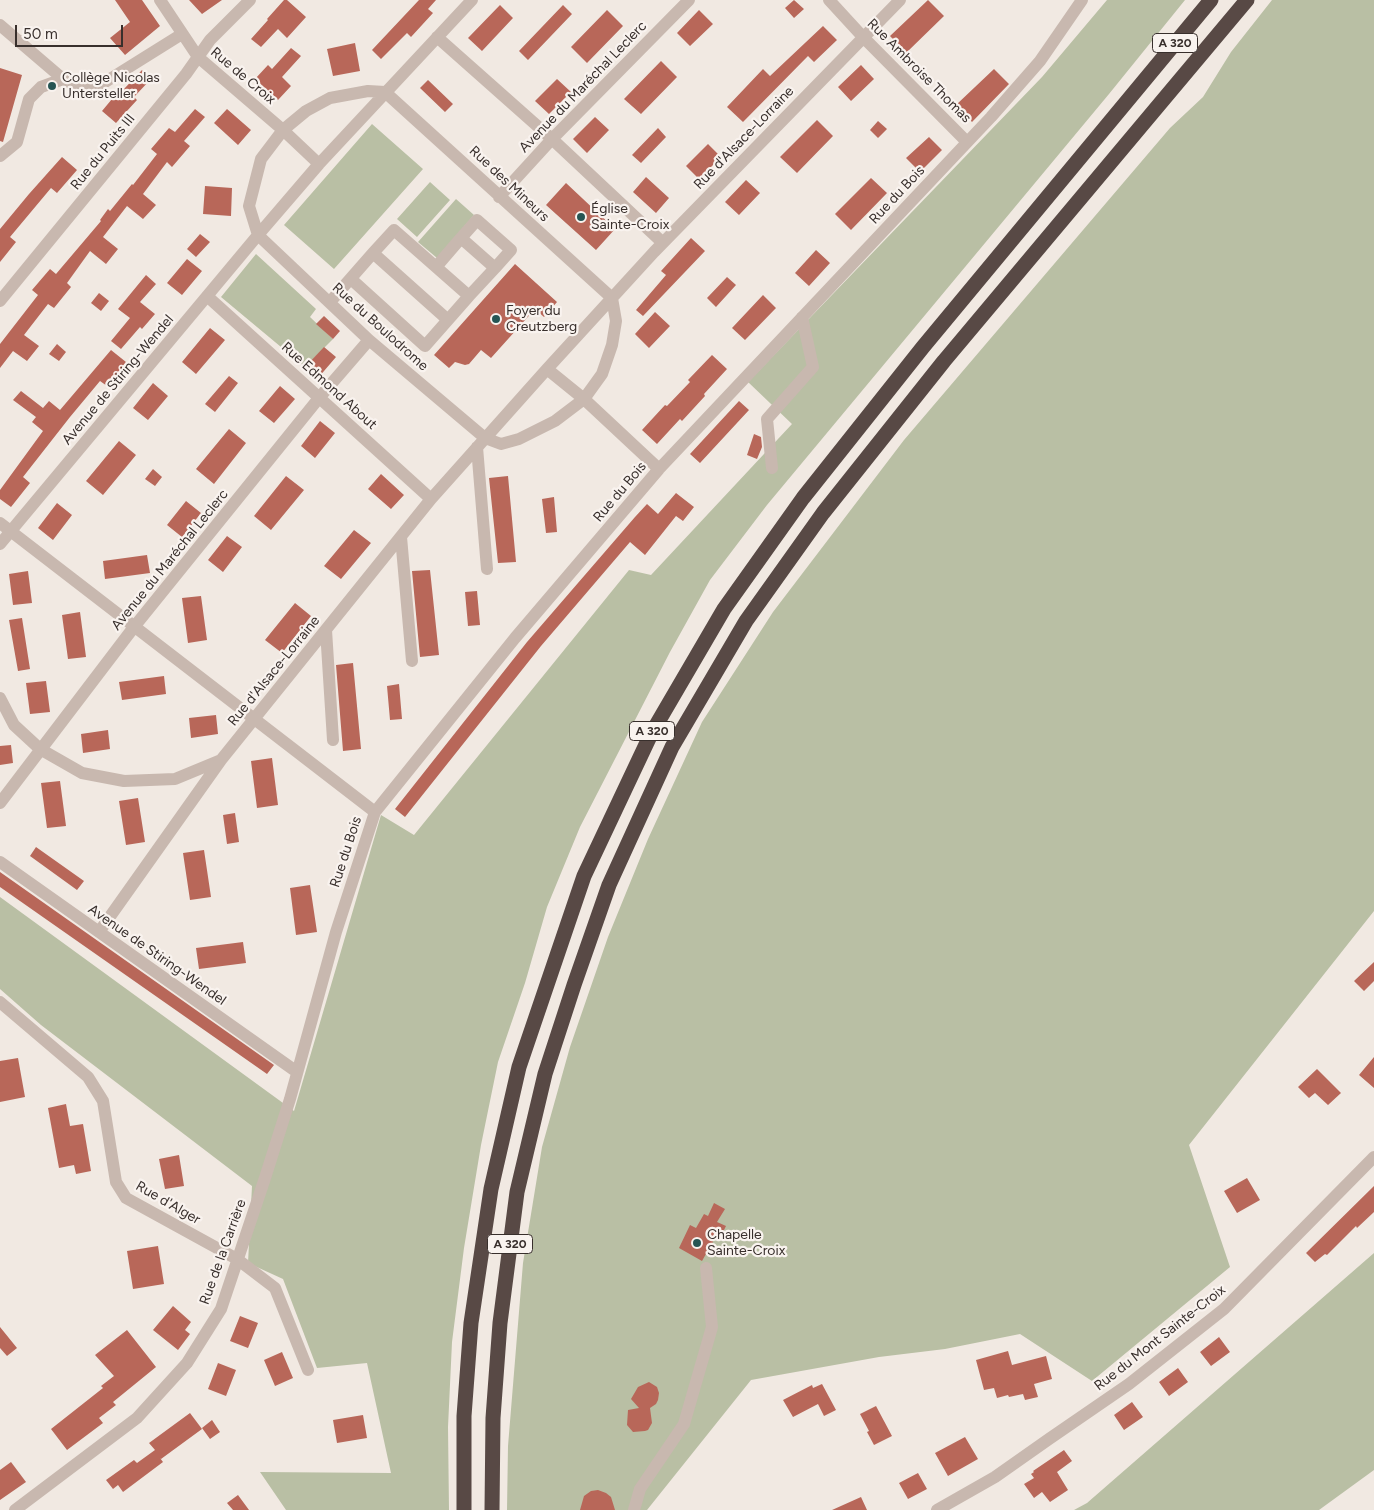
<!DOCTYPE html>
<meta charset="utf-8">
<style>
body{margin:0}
#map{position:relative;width:1374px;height:1510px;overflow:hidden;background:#f1e9e2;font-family:Figtree,sans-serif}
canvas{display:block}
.scale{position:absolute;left:15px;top:25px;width:108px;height:22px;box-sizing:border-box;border:2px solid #382f2c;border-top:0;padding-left:6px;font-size:15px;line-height:18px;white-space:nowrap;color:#382f2c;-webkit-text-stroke:4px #f9f3ef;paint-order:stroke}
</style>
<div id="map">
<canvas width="1374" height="1510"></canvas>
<div class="scale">50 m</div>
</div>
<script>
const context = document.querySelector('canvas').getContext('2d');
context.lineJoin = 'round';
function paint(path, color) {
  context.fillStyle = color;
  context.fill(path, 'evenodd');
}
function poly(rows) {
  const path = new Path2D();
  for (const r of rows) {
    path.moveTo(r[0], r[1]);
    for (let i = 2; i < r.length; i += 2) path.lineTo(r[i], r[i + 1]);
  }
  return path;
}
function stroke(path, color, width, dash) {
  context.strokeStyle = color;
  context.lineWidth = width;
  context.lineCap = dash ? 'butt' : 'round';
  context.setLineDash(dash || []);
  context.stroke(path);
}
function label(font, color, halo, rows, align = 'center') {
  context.font = font + ' Figtree,sans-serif';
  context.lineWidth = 4.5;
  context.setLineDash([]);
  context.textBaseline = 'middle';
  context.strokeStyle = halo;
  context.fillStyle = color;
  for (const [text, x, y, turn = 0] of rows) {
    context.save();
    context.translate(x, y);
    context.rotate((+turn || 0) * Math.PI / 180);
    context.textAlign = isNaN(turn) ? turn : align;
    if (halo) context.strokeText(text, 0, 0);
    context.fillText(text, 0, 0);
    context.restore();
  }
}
paint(poly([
 [1107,0,1185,0,1109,94,767,505,710,580,670,652,580,827,547,907,525,983,498,1062,481,1145,464,1248,452,1342,448,1427,449,1510,286,1510,260,1472,391,1473,367,1363,317,1368,283,1279,248,1263,252,1186,41,1025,0,989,0,897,294,1111,381,815,414,835,629,570,651,575,792,424,748,382,1042,77],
 [1272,0,1374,0,1374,911,1189,1145,1230,1267,1092,1381,1020,1334,945,1349,879,1357,751,1380,647,1510,507,1510,508,1446,523,1263,542,1147,570,1047,608,937,648,839,702,722,773,612,904,440,1170,128,1203,97,1231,52],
 [372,124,423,169,334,269,284,225],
 [430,182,450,200,417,237,397,219],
 [456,199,474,215,437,258,418,242],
 [256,254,316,309,310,317,333,339,305,367,221,297],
 [1374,1253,1374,1470,1319,1510,1074,1510,1087,1503]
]), '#b9bfa4');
paint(poly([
 [115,0,142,0,160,26,125,55,110,38,130,22],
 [189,0,222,0,202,14],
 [284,0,287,0,306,17,287,38,278,29,261,47,251,39,268,20,267,19],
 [419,0,436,0,428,9,433,13,411,37,407,33,381,59,372,50],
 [794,0,804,9,794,18,785,8],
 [928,0,944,16,906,53,890,36],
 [500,5,513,18,482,51,468,38],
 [563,5,572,14,528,60,519,51],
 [607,10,623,26,587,63,571,47],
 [699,10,713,24,690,46,677,33],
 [823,26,837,40,814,62,808,56,743,122,727,107,763,69,770,76],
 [355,43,360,71,333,76,327,49],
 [291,48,301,56,282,77,291,86,278,100,255,79,268,65,272,69],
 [661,61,677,77,641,114,624,99],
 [861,65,874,79,851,101,838,87],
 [0,68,22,75,3,142,0,141],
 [994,69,1009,84,972,122,956,105],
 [142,70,151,79,134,97,137,100,116,123,102,111,122,87,124,89],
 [557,79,571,92,549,114,535,101],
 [428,80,453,104,445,112,420,88],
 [195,109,205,117,184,141,190,146,172,167,167,162,143,194,156,205,143,219,127,206,103,237,118,249,106,264,90,251,67,283,71,287,54,308,48,304,24,335,39,346,27,361,13,351,0,368,0,344,38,295,32,290,50,269,56,274,101,221,100,220,108,209,110,211,132,184,133,185,157,154,151,149,169,128,175,132],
 [227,109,251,130,238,145,214,123],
 [595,117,609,130,587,153,573,139],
 [817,120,833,136,797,173,780,157],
 [878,121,887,129,878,138,870,130],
 [658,128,666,137,641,163,632,155],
 [929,137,942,150,920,172,906,158],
 [708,144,721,157,699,179,686,166],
 [62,157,77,170,57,193,51,188,10,237,16,242,0,262,0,229,29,194],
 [646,177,669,198,656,213,633,192],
 [871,178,887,193,851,230,835,214],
 [746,180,760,193,739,215,725,202],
 [566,183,615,229,596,250,546,205],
 [205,186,232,188,231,216,203,214],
 [200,234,210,242,196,257,187,249],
 [691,238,705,251,643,316,636,310,666,275,661,271],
 [816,250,830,263,809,286,795,273],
 [187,259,202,271,182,295,167,283],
 [515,264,557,302,544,317,535,309,491,358,481,350,469,364,465,365,455,362,449,368,434,355],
 [146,275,156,284,140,302,155,314,142,329,140,327,121,349,111,341,130,318,118,309],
 [727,277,736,285,716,307,707,298],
 [99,293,109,301,101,311,91,303],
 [763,295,776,308,745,340,732,328],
 [655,312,670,326,649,348,635,334],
 [324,316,340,331,333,339,316,324],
 [210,328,225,340,196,374,182,362],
 [57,344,66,352,59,361,49,354],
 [324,347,336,357,318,378,305,367],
 [111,350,126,362,107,386,100,381,70,417,23,477,30,483,11,507,0,499,0,490,43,431,32,422,36,417,13,400,21,391,43,408,49,401,60,410],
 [712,355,727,369,704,394,705,396,682,421,680,419,657,444,642,430,665,405,667,406,690,382,688,380],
 [229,376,238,383,215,412,205,404],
 [153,383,168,396,148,420,133,408],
 [280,386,295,399,274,423,259,411],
 [739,401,749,410,700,463,690,454],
 [320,421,335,433,315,458,301,446],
 [229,429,246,443,214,484,196,469],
 [754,434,761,437,762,447,757,459,747,455],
 [119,441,136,455,103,495,86,481],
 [153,469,162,477,155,486,145,479],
 [381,474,404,495,391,509,368,489],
 [286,476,304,490,271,530,254,516],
 [508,476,516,562,498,563,489,478],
 [676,493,694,507,683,521,676,516,645,555,630,542,541,646,405,817,395,809,527,642,635,517,647,504,658,514],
 [554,497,557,532,546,533,542,499],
 [186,501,201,513,182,537,167,525],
 [57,503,72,515,53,540,38,528],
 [354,530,371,543,341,579,324,566],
 [227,536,242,547,223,572,208,560],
 [147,555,150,573,105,579,103,561],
 [430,570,439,655,420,657,412,571],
 [28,571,32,603,13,605,9,574],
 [477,591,480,625,468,626,465,592],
 [201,596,207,640,188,643,182,598],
 [295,603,311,616,282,653,265,640],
 [80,612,86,657,68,659,62,615],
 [22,618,30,669,18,671,9,620],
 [353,663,361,749,343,751,336,665],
 [164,676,166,694,122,700,119,682],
 [46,681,50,712,30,714,26,683],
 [399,684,402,719,390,720,387,686],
 [216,715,218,734,191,738,189,718],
 [108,730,110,749,83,753,81,734],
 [11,745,13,763,0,765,0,746],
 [272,758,278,805,257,808,251,761],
 [60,781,66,826,47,828,41,783],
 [138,798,145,842,126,845,119,801],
 [235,813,239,842,227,844,223,815],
 [36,847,84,881,77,890,30,856],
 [204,850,211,897,190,900,183,853],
 [0,872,274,1065,267,1074,0,887],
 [310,885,317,932,296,935,290,888],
 [243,942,246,963,199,969,196,948],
 [1374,962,1374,981,1364,991,1354,981],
 [1374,1057,1374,1088,1359,1075],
 [18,1058,25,1097,0,1102,0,1061],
 [1317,1069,1341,1093,1328,1105,1315,1093,1309,1098,1298,1087],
 [66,1104,70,1126,83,1124,91,1171,76,1174,74,1165,59,1168,48,1108],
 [179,1155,184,1186,165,1189,159,1159],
 [1247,1178,1260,1200,1237,1213,1224,1191],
 [1374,1186,1374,1212,1357,1228,1356,1226,1327,1255,1325,1254,1315,1262,1306,1253],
 [714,1203,725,1209,717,1222,726,1226,719,1240,715,1238,702,1261,679,1248,690,1225,696,1228,704,1214,708,1216],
 [158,1246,164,1284,133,1289,127,1251],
 [173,1306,191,1322,185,1330,190,1334,178,1350,153,1330],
 [240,1316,258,1323,248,1348,230,1341],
 [0,1327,17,1348,7,1356,0,1348],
 [127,1330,156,1367,113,1402,116,1405,99,1418,103,1423,67,1450,51,1429,103,1388,101,1386,114,1376,95,1355],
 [1219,1337,1230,1352,1211,1366,1200,1352],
 [1008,1351,1012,1365,1046,1356,1052,1379,1034,1384,1038,1397,1025,1400,1023,1394,1009,1397,1008,1395,997,1398,994,1388,984,1390,976,1360],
 [282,1352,293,1378,275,1386,264,1360],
 [218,1363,236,1370,226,1396,208,1389],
 [1178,1368,1188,1382,1169,1396,1159,1382],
 [649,1382,657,1387,659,1393,658,1400,656,1404,650,1408,652,1423,648,1430,645,1431,633,1432,627,1425,628,1410,639,1408,631,1399,638,1387],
 [822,1384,836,1410,824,1416,818,1404,793,1417,783,1400,812,1385,813,1388],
 [1132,1402,1143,1417,1124,1430,1114,1415],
 [876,1406,892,1436,874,1445,867,1432,869,1431,860,1414],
 [190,1413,202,1429,161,1459,160,1458,163,1462,123,1492,118,1485,113,1489,106,1480,134,1460,137,1463,155,1450,149,1443],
 [363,1415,367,1438,337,1443,333,1420],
 [212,1420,220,1432,210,1439,202,1428],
 [965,1437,978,1459,948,1476,935,1453],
 [1064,1450,1072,1461,1057,1472,1068,1490,1050,1502,1042,1492,1034,1498,1024,1484,1034,1478,1031,1474,1034,1472,1033,1471],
 [11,1462,26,1482,0,1500,0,1470],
 [918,1473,927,1489,908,1499,899,1483],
 [598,1490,606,1493,611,1497,615,1510,580,1510,584,1496,591,1491],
 [238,1495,249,1510,233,1510,227,1503],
 [861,1497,867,1510,832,1510]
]), '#b86759');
stroke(poly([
 [160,0,198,57,283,130,319,164],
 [829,0,863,37,967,142],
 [0,25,63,79,76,86,93,88,102,84,182,34],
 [437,37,552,139,663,243],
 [385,92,368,91,330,98,306,111,283,130,261,159,249,206,258,235,369,340,485,438,501,444,519,439,555,421,584,399,602,374,612,345,616,321,612,298],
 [385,92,612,298],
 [0,156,17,142,29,99,41,87,63,79],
 [499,197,552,139,689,0],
 [461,238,477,220,511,250,495,268],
 [373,253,448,320],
 [436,267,461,238,495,268,469,296],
 [207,296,431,499],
 [0,301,186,74,210,40,250,0],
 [330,302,373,253,394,230,469,296,425,346,351,279],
 [547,369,584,399,659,469],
 [477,447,487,569],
 [772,468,767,419,813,367,802,317],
 [0,523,375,812],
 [401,537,412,661],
 [0,544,258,235,319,164,472,0],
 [326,630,333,740],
 [0,698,14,725,40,749,82,773,124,781,175,779,221,760],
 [0,803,134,627,319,398,369,340],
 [0,862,297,1072],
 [99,932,221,760,431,499,547,369,654,252,900,0],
 [0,1002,88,1077,103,1101,116,1182,126,1198,237,1259,275,1288,308,1370],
 [15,1510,137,1418,187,1363,221,1309,265,1178,290,1099,336,932,375,812,515,638,659,469,991,117,1040,61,1082,0],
 [634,1510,640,1489,684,1424,712,1327,706,1268],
 [937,1510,995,1477,1049,1439,1129,1384,1224,1309,1374,1157]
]), '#c8b8af', 12);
stroke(poly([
 [464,1510,464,1416,471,1323,491,1189,519,1067,584,876,651,734,724,609,803,498,923,347,1211,0],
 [492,1510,493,1418,500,1323,517,1192,545,1074,574,985,609,885,672,747,746,621,823,513,944,361,1247,0]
]), '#584945', 15);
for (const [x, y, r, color] of [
 [52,86,5,"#265554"],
 [581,217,5,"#265554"],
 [496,319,5,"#265554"],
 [697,1243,5,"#265554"]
]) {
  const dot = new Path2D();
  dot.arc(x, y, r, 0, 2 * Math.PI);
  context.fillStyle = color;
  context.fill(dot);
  stroke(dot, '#f9f3ef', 2);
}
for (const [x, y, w] of [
 [1175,43,45],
 [652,731,45],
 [510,1244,45]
]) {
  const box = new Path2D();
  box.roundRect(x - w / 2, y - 9.5, w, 19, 4);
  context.fillStyle = '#f9f3ef';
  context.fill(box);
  stroke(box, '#382f2c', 1);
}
label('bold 12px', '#382f2c', null, [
 ["A 320",1175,43],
 ["A 320",652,731],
 ["A 320",510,1244]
]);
label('14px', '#382f2c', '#f9f3ef', [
 ["Rue Ambroise Thomas",919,71,45],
 ["Rue de Croix",243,76,40],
 ["Avenue du Maréchal Leclerc",583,87,-46],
 ["Rue d'Alsace-Lorraine",744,138,-46],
 ["Rue du Puits III",103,152,-51],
 ["Rue des Mineurs",509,184,43],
 ["Rue du Bois",897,195,-47],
 ["Rue du Boulodrome",380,327,42],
 ["Avenue de Stiring-Wendel",118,380,-50],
 ["Rue Edmond About",329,386,42],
 ["Rue du Bois",620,492,-50],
 ["Avenue du Maréchal Leclerc",170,560,-51],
 ["Rue d'Alsace-Lorraine",274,671,-51],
 ["Rue du Bois",346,852,-72],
 ["Avenue de Stiring-Wendel",157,955,35],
 ["Rue d'Alger",168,1203,30],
 ["Rue de la Carrière",223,1252,-70],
 ["Rue du Mont Sainte-Croix",1160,1338,-38]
]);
label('14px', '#382f2c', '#f9f3ef', [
 ["Collège Nicolas",62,78],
 ["Untersteller",62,94],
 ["Église",591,209],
 ["Sainte-Croix",591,225],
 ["Foyer du",506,311],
 ["Creutzberg",506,327],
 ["Chapelle",707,1235],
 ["Sainte-Croix",707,1251]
], 'left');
</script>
